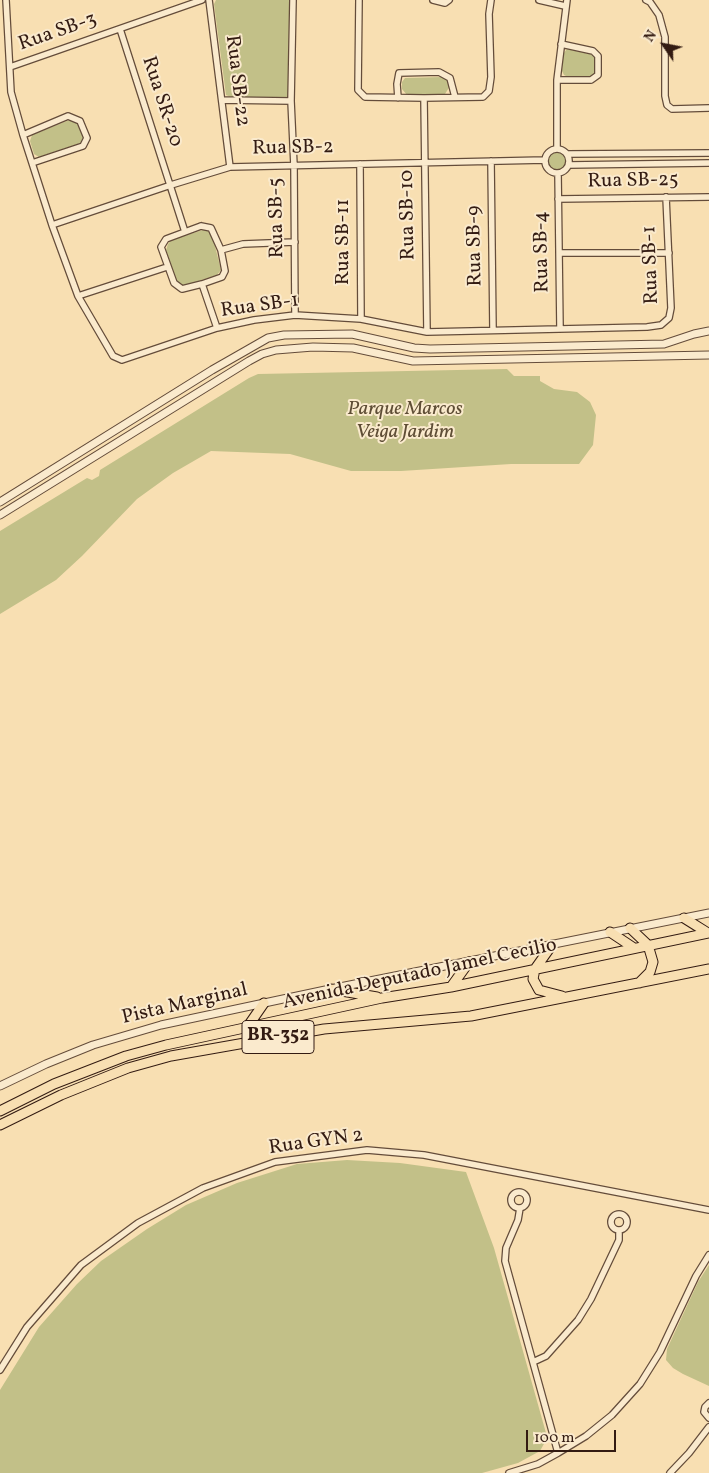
<!DOCTYPE html>
<style>
body{margin:0}
#map{position:relative;width:709px;height:1473px;overflow:hidden;background:#f8dfb2;font-family:Vollkorn,serif}
canvas{display:block}
.north{position:absolute;left:639px;top:20px;width:50px;height:50px;-webkit-text-stroke:4px #faeacd;paint-order:stroke;rotate:303deg;font-size:14px;font-weight:700;line-height:20px;text-align:center;color:#331b12}
.north::after{content:'';display:block;margin:auto;width:18px;height:22px;background:#331b12;clip-path:polygon(50% 0,100% 100%,50% 72%,0 100%)}
.scale{position:absolute;left:526px;top:1430px;width:90px;height:22px;box-sizing:border-box;border:2px solid #331b12;border-top:0;padding-left:6px;font-size:15px;line-height:18px;white-space:nowrap;color:#331b12;-webkit-text-stroke:4px #faeacd;paint-order:stroke}
</style>
<div id="map">
<canvas width="709" height="1473"></canvas>
<div class="north">N</div>
<div class="scale">100 m</div>
</div>
<script>
const context = document.querySelector('canvas').getContext('2d');
context.lineJoin = 'round';
function paint(path, color) {
  context.fillStyle = color;
  context.fill(path, 'evenodd');
}
function poly(rows) {
  const path = new Path2D();
  for (const r of rows) {
    if (r.length === 3) {
      path.moveTo(r[0] + r[2], r[1]);
      path.arc(r[0], r[1], r[2], 0, 2 * Math.PI);
      continue;
    }
    path.moveTo(r[0], r[1]);
    for (let i = 2; i < r.length; i += 2) path.lineTo(r[i], r[i + 1]);
  }
  return path;
}
function stroke(path, color, width, dash) {
  context.strokeStyle = color;
  context.lineWidth = width;
  context.lineCap = dash ? 'butt' : 'round';
  context.setLineDash(dash || []);
  context.stroke(path);
}
function label(font, color, halo, rows, align = 'center') {
  context.font = font + ' Vollkorn,serif';
  context.lineWidth = 4;
  context.setLineDash([]);
  context.textBaseline = 'middle';
  context.strokeStyle = halo;
  context.fillStyle = color;
  for (const [text, x, y, turn = 0] of rows) {
    context.save();
    context.translate(x, y);
    context.rotate((+turn || 0) * Math.PI / 180);
    context.textAlign = isNaN(turn) ? turn : align;
    if (halo) context.strokeText(text, 0, 0);
    context.fillText(text, 0, 0);
    context.restore();
  }
}
paint(poly([
 [216,0,292,0,289,95,288,96,285,98,231,97,226,95,214,4],
 [567,49,594,55,596,58,595,74,588,78,568,77,564,75,562,71,563,54],
 [442,77,447,79,450,86,445,94,407,95,402,89,402,82,405,78],
 [71,120,79,124,84,136,81,143,39,157,34,154,30,141,32,135,67,121],
 [557,161,9],
 [203,230,208,231,212,234,221,270,217,275,187,285,182,285,177,282,166,250,168,244,171,240],
 [507,369,514,376,540,376,540,381,554,389,577,392,590,402,596,415,593,445,579,464,511,464,401,471,351,471,290,454,211,451,173,473,137,499,82,556,56,580,0,614,0,531,87,478,92,480,99,476,100,470,249,378,258,374],
 [347,1160,400,1163,466,1172,494,1248,546,1433,545,1442,540,1451,518,1463,482,1473,0,1473,0,1390,39,1327,77,1284,101,1261,147,1229,186,1205,237,1183,297,1164],
 [709,1265,709,1386,683,1374,673,1368,666,1360,667,1349,698,1282]
]), '#c2c088');
const minor = poly([
 [6,0,11,92,23,135,52,225,78,296,113,356,122,360,217,328,254,320,295,315,361,319,427,332,647,327,661,325,669,318,671,308,666,197],
 [209,0,230,167],
 [293,0,291,101,294,166,295,315],
 [359,0,358,90,365,97,424,98,483,97,489,91,491,77,489,14,491,0],
 [433,0,445,3,449,0],
 [539,0,565,6],
 [646,0,650,2,659,15,665,37,665,96,667,105,672,109,709,108],
 [120,29,185,232],
 [10,67,202,0],
 [557,80,591,80,598,75,598,56,593,51,561,44],
 [398,98,397,84,399,73,439,72,450,78,455,97],
 [424,98,427,332],
 [222,100,291,101],
 [23,135,68,116,80,121,87,138,83,146,32,163],
 [557,161,12],
 [557,149,557,80,567,0],
 [568,154,709,153],
 [491,161,493,330],
 [360,164,361,319],
 [569,165,709,163],
 [558,173,560,329],
 [558,199,709,197],
 [52,225,171,185,230,167,545,160],
 [201,226,211,228,221,250,225,271,222,277,202,284,182,289,174,283,161,247,166,239,201,226],
 [221,250,243,244,295,242],
 [559,253,669,253],
 [202,284,217,328],
 [78,296,167,267],
 [519,1200,8],
 [520,1208,518,1220,506,1248,505,1261,558,1453],
 [619,1222,8],
 [533,1362,546,1356,578,1320,591,1299,619,1240,619,1230],
 [0,1370,27,1327,81,1265,138,1223,203,1188,275,1162,367,1150,424,1155,709,1210],
 [709,1403,705,1407,704,1412,709,1418],
 [509,1473,538,1464,558,1453,586,1436,612,1415,640,1384,660,1352,696,1276,709,1255],
 [670,1473,689,1453,709,1427]
]);
const tertiary = poly([
 [0,502,212,370,268,338,284,335,352,334,414,348,430,349,664,344,694,334,709,331],
 [0,515,249,361,262,354,276,350,313,347,353,348,413,361,709,355],
 [0,1086,46,1064,93,1045,161,1025,330,989,709,913]
]);
const trunk = poly([
 [684,918,708,933],
 [630,928,648,945,653,962,650,972,639,983],
 [610,932,634,948],
 [552,945,535,969,533,979,539,990,562,996],
 [451,987,469,962],
 [330,989,377,997],
 [246,1029,264,1003],
 [0,1111,54,1084,126,1056,166,1045,382,998,451,987,709,933],
 [0,1125,61,1095,128,1068,171,1056,324,1029,471,1016,709,969]
]);
stroke(minor, '#644c3a', 8);
stroke(tertiary, '#644c3a', 9);
stroke(trunk, '#331b12', 11);
stroke(minor, '#faeacd', 5.5);
stroke(tertiary, '#faeacd', 7);
stroke(trunk, '#f8dfb2', 9);
for (const [x, y, w] of [
 [278,1037,72]
]) {
  const box = new Path2D();
  box.roundRect(x - w / 2, y - 16.5, w, 33, 4);
  context.fillStyle = '#faeacd';
  context.fill(box);
  stroke(box, '#331b12', 1);
}
label('bold 19px', '#331b12', null, [
 ["BR-352",278,1037]
]);
label('20px', '#331b12', '#faeacd', [
 ["Rua SB-3",58,33,-19],
 ["Rua SB-22",236,81,83],
 ["Rua SR-20",161,102,72],
 ["Rua SB-2",293,149,-1],
 ["Rua SB-25",633,182,-1],
 ["Rua SB-10",409,215,-91],
 ["Rua SB-5",278,218,-91],
 ["Rua SB-11",344,242,-90],
 ["Rua SB-9",476,246,-91],
 ["Rua SB-4",543,252,-91],
 ["Rua SB-1",652,265,-92],
 ["Rua SB-1",260,307,-8],
 ["Avenida Deputado Jamel Cecilio",420,975,-12],
 ["Pista Marginal",185,1005,-13],
 ["Rua GYN 2",316,1143,-8]
]);
label('italic 20px', '#5e4d35', '#faeacd', [
 ["Parque Marcos",405,410],
 ["Veiga Jardim",405,433]
]);
</script>
